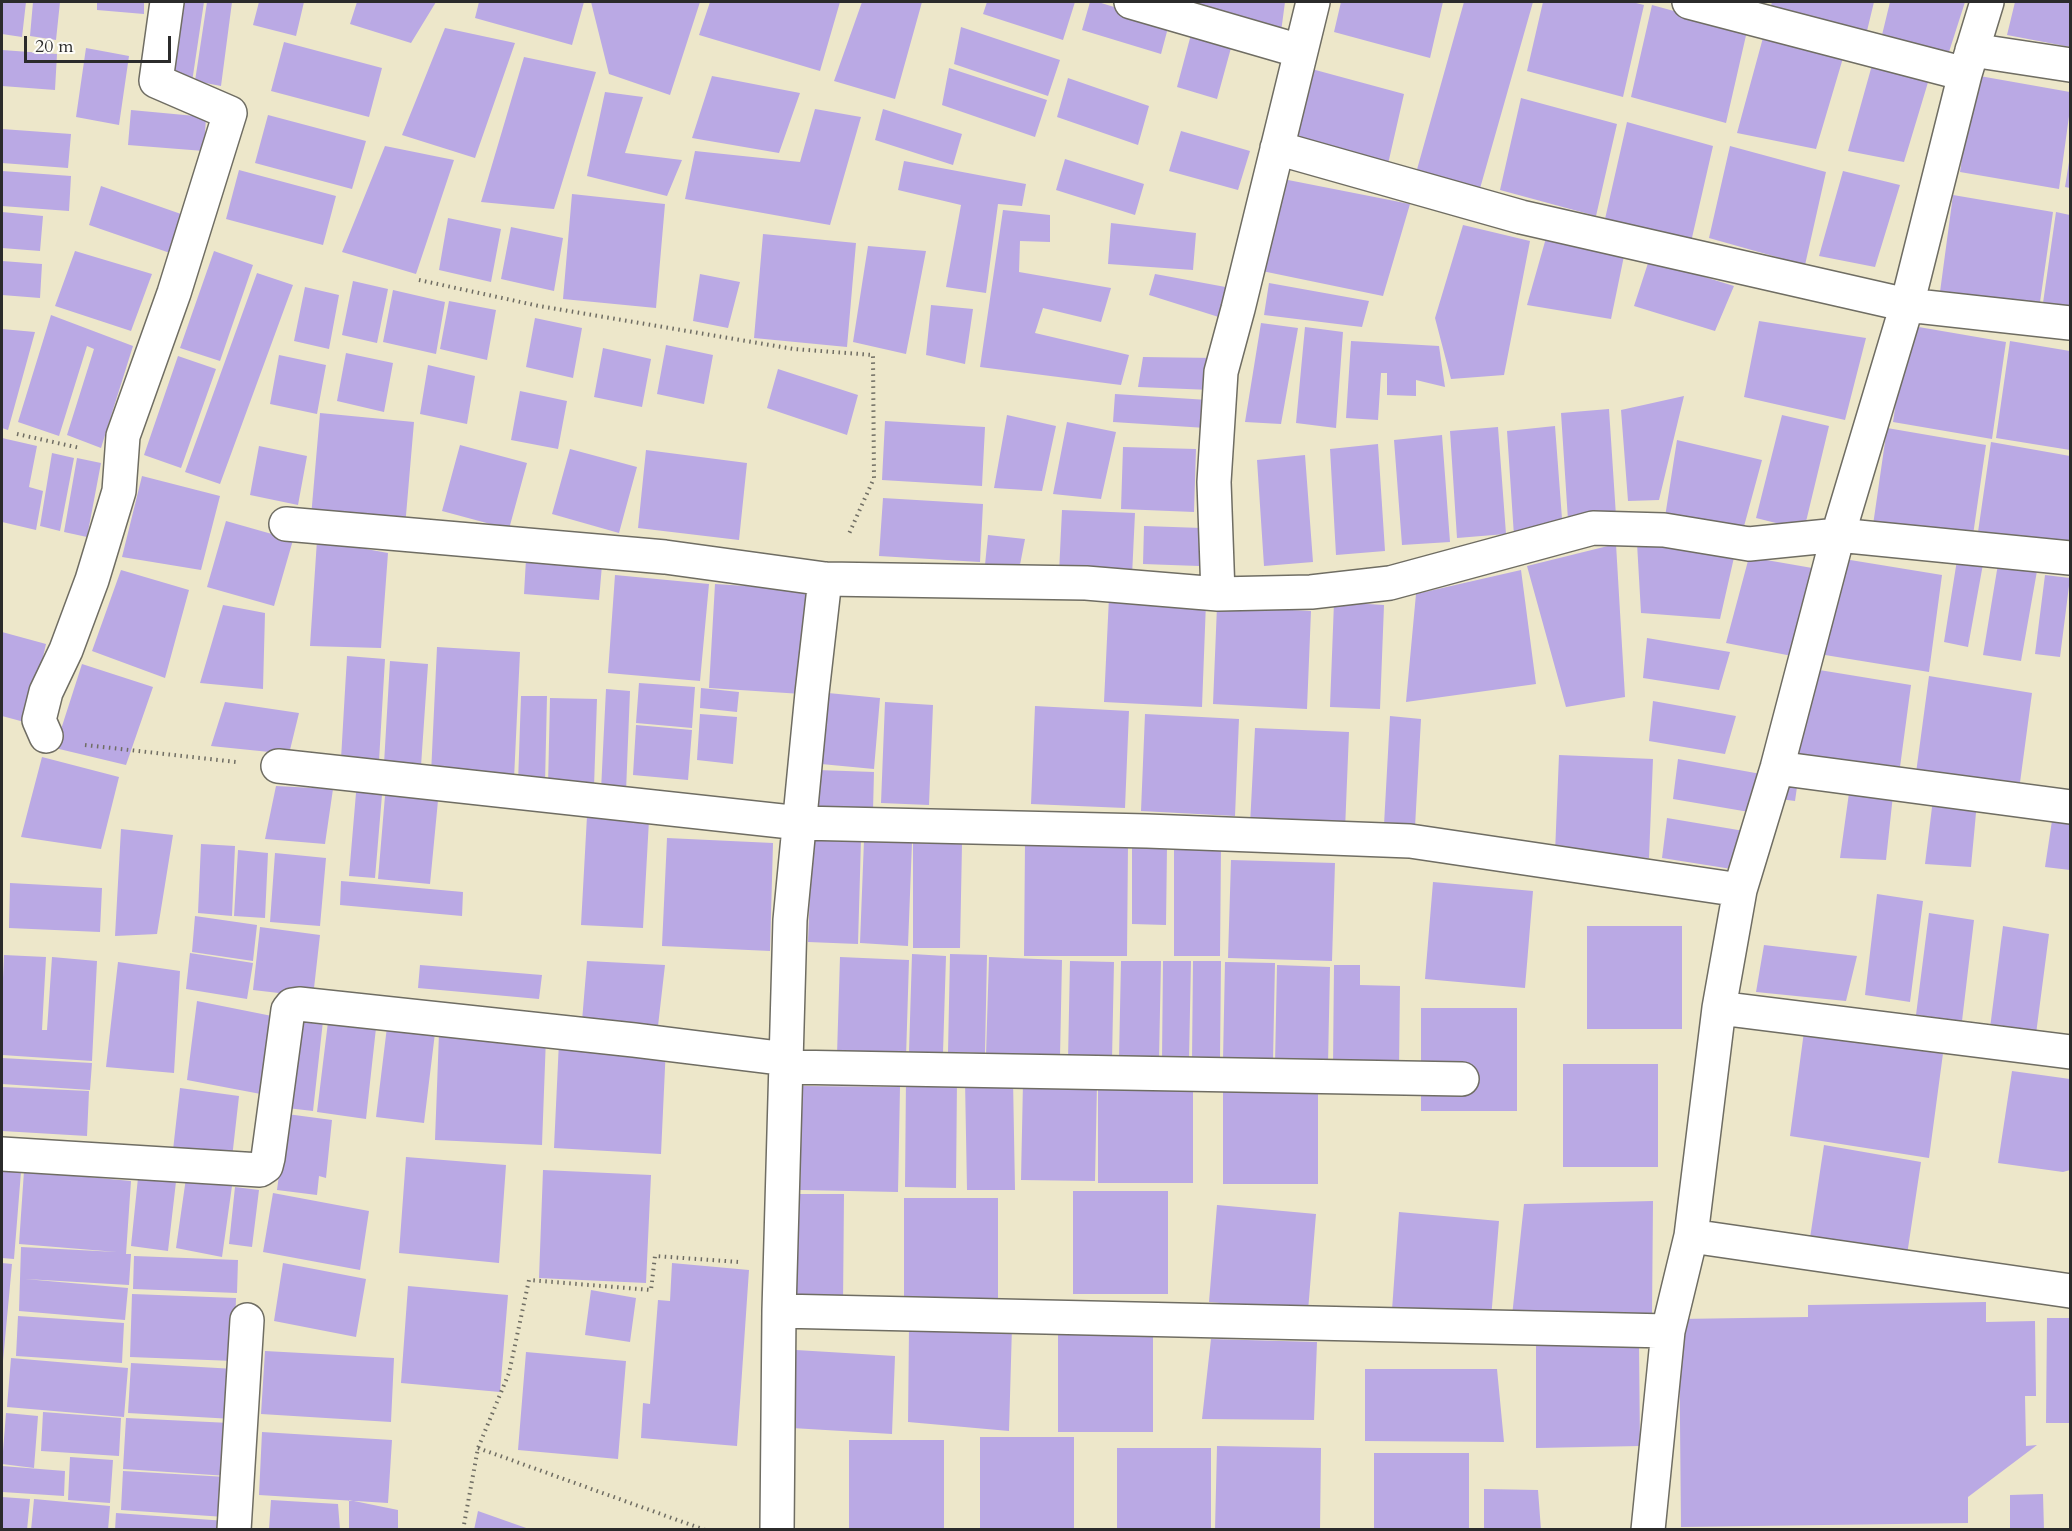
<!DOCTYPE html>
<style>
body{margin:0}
#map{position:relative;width:2072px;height:1531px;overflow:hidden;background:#ede7ca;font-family:Cardo,serif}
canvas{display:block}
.frame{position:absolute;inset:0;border:3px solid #2b2b2b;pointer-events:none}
.scale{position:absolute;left:24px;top:36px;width:147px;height:27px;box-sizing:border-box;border:3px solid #2b2b2b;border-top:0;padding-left:8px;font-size:18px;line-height:21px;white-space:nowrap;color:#2b2b2b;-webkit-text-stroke:4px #fdfcf7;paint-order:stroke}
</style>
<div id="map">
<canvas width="2072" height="1531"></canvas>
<div class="frame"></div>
<div class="scale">20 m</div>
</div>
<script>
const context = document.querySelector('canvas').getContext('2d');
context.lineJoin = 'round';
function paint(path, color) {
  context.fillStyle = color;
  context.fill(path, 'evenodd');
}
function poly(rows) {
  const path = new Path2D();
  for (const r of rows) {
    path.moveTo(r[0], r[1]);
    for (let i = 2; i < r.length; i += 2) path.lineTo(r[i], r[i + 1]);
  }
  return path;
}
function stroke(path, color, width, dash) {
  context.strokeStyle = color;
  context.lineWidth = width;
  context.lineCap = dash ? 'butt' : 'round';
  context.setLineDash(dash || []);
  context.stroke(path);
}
paint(poly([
 [2,2,26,2,22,37,2,34],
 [33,2,60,2,56,40,30,36],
 [97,2,144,2,144,14,97,10],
 [178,2,204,2,192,82,168,79],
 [207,2,232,2,221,86,195,81],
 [259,2,304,2,296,36,253,25],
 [357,2,436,2,411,43,350,24],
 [479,2,584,2,572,45,475,18],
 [591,2,700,2,670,95,609,74],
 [710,2,840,2,820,71,699,35],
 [862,2,922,2,895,99,834,81],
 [987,2,1075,2,1063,40,983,14],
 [1090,2,1098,2,1169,24,1161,54,1082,30],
 [1198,2,1285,2,1281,32,1196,10],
 [1341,2,1443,2,1430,58,1334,32],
 [1464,2,1533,2,1479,192,1416,173],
 [1543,2,1632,2,1644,5,1623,97,1527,71],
 [1772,2,1874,2,1866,35,1770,9],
 [1890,2,1965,2,1948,55,1882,35],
 [2015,2,2070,2,2070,47,2007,35],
 [1652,5,1747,31,1726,123,1631,97],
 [961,27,1060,60,1048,96,954,64],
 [1193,27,1234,37,1217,99,1177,87],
 [445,28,515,43,475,158,402,135],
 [1764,34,1843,58,1816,149,1737,133],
 [284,42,382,68,369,117,271,91],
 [86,48,129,56,119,125,76,117],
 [2,50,57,54,55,90,2,86],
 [524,57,596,72,554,209,481,202],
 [1872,65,1929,79,1904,162,1848,151],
 [949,68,1047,100,1035,137,942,105],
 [1308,68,1404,94,1383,186,1287,160],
 [1974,75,2070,92,2070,109,2059,189,1960,172],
 [712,76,800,93,779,153,692,138],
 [1068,78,1149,106,1138,145,1057,117],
 [605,92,643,97,625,153,682,160,667,196,587,176],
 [1521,98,1617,124,1596,216,1500,190],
 [815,109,861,117,830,225,685,199,695,151,800,162],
 [883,109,962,134,953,165,875,140],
 [131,110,206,117,204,151,128,145],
 [268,115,366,141,352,189,255,163],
 [1627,122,1713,146,1691,242,1605,219],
 [2,129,71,134,68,168,2,163],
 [1181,131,1250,151,1238,190,1169,171],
 [385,146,454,160,416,274,342,252],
 [1730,146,1826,172,1805,265,1709,238],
 [1065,159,1144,184,1135,215,1056,190],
 [904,161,1026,184,1022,206,998,204,986,293,946,287,961,205,898,190],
 [2069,162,2070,162,2070,188,2065,187],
 [239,170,336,196,323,245,226,219],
 [2,171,71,176,69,211,2,206],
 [1843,171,1900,185,1875,267,1819,256],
 [1283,179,1410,204,1383,296,1262,271],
 [101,186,181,214,170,253,89,225],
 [572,194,665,204,656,308,563,299],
 [1953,195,2053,212,2039,309,1940,292],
 [1003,210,1050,215,1050,242,1020,241,1019,272,1111,288,1101,322,1043,308,1035,333,1129,355,1121,385,980,367],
 [2,212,43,216,40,251,2,248],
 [2056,212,2070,215,2070,314,2042,310],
 [448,218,501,229,491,282,439,270],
 [1111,223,1196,233,1193,270,1108,264],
 [1463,225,1530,241,1504,375,1451,379,1435,318],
 [511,227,563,238,554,291,501,279],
 [763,234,856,243,847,347,754,338],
 [1546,238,1624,256,1611,319,1527,305],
 [868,246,926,251,906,354,853,342],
 [75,251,152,274,131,331,55,306],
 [214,251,253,265,220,361,180,348],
 [1649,260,1734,286,1715,331,1634,306],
 [2,261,42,264,40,298,2,295],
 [257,273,293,285,220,484,185,472],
 [700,274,740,282,728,328,693,321],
 [1155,274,1231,288,1225,319,1149,295],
 [353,281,388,289,377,343,342,335],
 [1269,283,1369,301,1362,327,1264,315],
 [305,287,339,295,329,349,294,341],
 [393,290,445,302,436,354,383,342],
 [449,301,496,310,487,360,440,349],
 [931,305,973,309,965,364,926,355],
 [51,315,133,346,101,448,67,435,94,349,87,346,59,436,18,422],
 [535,318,582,328,573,378,526,367],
 [1759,321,1866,338,1845,420,1744,397],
 [1261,323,1298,328,1281,424,1245,422],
 [1907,325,2006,342,1992,439,1893,422],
 [1305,327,1343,332,1336,428,1296,423],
 [2,329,35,332,8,430,2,428],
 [1351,341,1439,346,1445,387,1416,380,1416,396,1387,395,1387,373,1381,373,1378,420,1346,418],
 [2010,341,2070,351,2070,450,1996,438],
 [666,345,713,355,704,404,657,394],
 [603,348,651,359,642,407,594,397],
 [346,353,393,363,384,412,337,401],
 [279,355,326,365,317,414,270,404],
 [178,356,216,369,181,468,144,455],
 [1143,357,1217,358,1211,390,1138,387],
 [428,365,475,376,467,424,420,414],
 [778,369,858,395,847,435,767,408],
 [520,391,567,401,558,449,511,440],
 [1115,394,1208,400,1206,428,1113,422],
 [1684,396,1659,500,1628,501,1621,410],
 [1609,409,1616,516,1568,520,1561,413],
 [320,413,414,422,405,527,311,517],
 [1007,415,1056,426,1042,491,994,488],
 [1782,415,1829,426,1804,530,1756,518],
 [885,421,985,427,982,486,882,480],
 [1067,422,1116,432,1101,499,1053,494],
 [1555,426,1563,532,1514,536,1507,431],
 [1498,427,1506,534,1457,538,1450,431],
 [1887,428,1986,445,1972,542,1873,525],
 [1442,435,1450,542,1402,545,1394,440],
 [2,438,37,446,29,487,43,491,36,530,2,522],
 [1677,440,1762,460,1743,530,1665,517],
 [1991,442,2070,456,2070,555,1977,539],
 [1378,444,1385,551,1336,555,1330,449],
 [460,445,527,463,509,529,442,511],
 [259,446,307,456,298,505,250,495],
 [1123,447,1196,449,1194,512,1121,509],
 [570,449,637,467,619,533,552,514],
 [646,450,747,463,739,540,638,528],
 [52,453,74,458,60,531,40,526],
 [1305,455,1313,562,1264,566,1257,460],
 [77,458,101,463,87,537,64,532],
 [142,476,220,496,201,570,122,557],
 [883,498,983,504,980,562,879,556],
 [1062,510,1135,513,1132,576,1059,573],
 [226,521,293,540,274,606,207,587],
 [1144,526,1202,528,1199,566,1143,564],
 [988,535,1025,539,1019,570,985,565],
 [317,540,388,553,381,648,310,646],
 [1637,543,1735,553,1720,619,1641,613],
 [1616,544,1625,697,1566,707,1527,566],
 [1749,557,1818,569,1792,656,1726,643],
 [1838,558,1942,575,1929,672,1825,655],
 [526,559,602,565,599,600,524,594],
 [1957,560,1983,564,1968,647,1944,642],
 [1998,564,2037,571,2021,661,1983,655],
 [121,570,189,590,165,678,92,651],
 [1521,570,1536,684,1406,702,1416,594],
 [615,575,709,584,700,681,608,673],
 [2045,575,2070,578,2060,657,2035,654],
 [715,584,808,590,802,694,709,688],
 [1109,597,1206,602,1202,707,1104,702],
 [1334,602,1384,605,1380,709,1330,707],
 [223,605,265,613,263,689,200,683],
 [1217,606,1311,611,1307,709,1213,704],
 [2,632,46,644,28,723,2,716],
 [1647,638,1730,652,1719,690,1643,678],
 [437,647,520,652,514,779,431,774],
 [347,656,385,659,379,761,341,759],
 [390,661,428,664,421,766,384,764],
 [82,664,153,687,126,765,55,748],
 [1807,668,1911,685,1898,782,1794,765],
 [1929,676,2032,693,2019,790,1916,773],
 [639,683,695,687,692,728,636,723],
 [701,688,739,692,737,712,700,708],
 [606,689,630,691,626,792,601,790],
 [828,693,880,698,874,769,821,764],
 [521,696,547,696,545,784,518,783],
 [550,698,597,699,594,787,548,786],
 [1653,701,1736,716,1725,754,1649,741],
 [225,702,299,713,289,754,211,746],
 [885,702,933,705,929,805,881,803],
 [1035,706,1129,711,1125,808,1031,804],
 [700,714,737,717,733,764,697,760],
 [1145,714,1239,719,1235,816,1141,811],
 [1390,716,1421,719,1415,827,1384,825],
 [636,725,692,730,688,780,633,775],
 [1255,728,1349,732,1345,830,1250,825],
 [1559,755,1653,759,1649,858,1555,853],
 [42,757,119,777,101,849,21,837],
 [1678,759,1761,774,1749,812,1673,799],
 [817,770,874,772,873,811,816,808],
 [1782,777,1798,780,1795,801,1780,799],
 [357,781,383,783,375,878,349,876],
 [386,784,439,790,430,884,378,879],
 [276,786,333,789,325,844,265,839],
 [1849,793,1893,795,1886,860,1840,858],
 [1933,799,1977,802,1971,867,1925,864],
 [2053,814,2070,817,2070,870,2045,867],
 [587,816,649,820,643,928,581,925],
 [1667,818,1750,832,1738,870,1662,858],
 [121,829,173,835,157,934,115,936],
 [667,838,773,843,770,951,662,946],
 [812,838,861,840,858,944,808,942],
 [864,840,912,842,908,946,860,943],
 [913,843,962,844,960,948,913,948],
 [201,844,235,846,232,916,198,913],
 [1025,844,1128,844,1127,956,1024,956],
 [1132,846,1167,846,1166,925,1132,924],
 [1174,847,1221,847,1220,956,1174,956],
 [238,850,268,853,265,918,234,916],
 [275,853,326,858,320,926,270,922],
 [1231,860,1335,863,1332,961,1228,958],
 [341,881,463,892,462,916,340,905],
 [1433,882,1533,891,1525,988,1425,979],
 [10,883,102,888,100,932,9,928],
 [1877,894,1923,901,1910,1002,1865,995],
 [1929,913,1974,920,1962,1021,1916,1015],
 [195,916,257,925,253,961,192,952],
 [1587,926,1682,926,1682,1029,1587,1029],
 [2003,926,2049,934,2036,1034,1990,1028],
 [260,927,320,935,313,997,253,990],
 [1764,945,1857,956,1846,1001,1756,992],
 [190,953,253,963,247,999,186,989],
 [912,954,946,956,943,1053,909,1052],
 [950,954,987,955,985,1053,948,1052],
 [4,955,46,957,42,1030,47,1030,52,957,97,961,92,1061,2,1055,2,1001],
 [840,957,909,960,906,1058,837,1055],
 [989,957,1062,960,1060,1057,986,1055],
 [587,961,665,965,658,1026,582,1021],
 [1070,961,1114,962,1112,1060,1068,1060],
 [1121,961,1161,961,1159,1060,1119,1059],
 [1163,961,1191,961,1189,1060,1162,1059],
 [1193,961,1221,961,1220,1060,1192,1060],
 [118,962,180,971,174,1073,106,1067],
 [1225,962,1275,963,1273,1061,1223,1060],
 [420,965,542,975,539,999,418,988],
 [1277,965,1330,967,1328,1065,1275,1064],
 [1334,965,1360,965,1360,985,1400,986,1399,1068,1333,1067],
 [197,1001,277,1017,266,1095,187,1080],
 [1421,1008,1517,1008,1517,1111,1421,1111],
 [298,1018,323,1021,313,1111,287,1108],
 [328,1022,376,1028,366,1119,317,1112],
 [1805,1024,1944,1046,1929,1158,1790,1136],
 [387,1027,435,1033,424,1123,376,1117],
 [439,1033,546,1037,542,1145,435,1140],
 [559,1041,666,1046,661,1154,554,1148],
 [2,1058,92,1063,90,1090,2,1084],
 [1563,1064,1658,1064,1658,1167,1563,1167],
 [2012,1071,2070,1079,2070,1170,2063,1172,1998,1163],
 [906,1078,957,1079,956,1188,905,1187],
 [1013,1079,1015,1190,967,1190,965,1080],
 [1098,1080,1193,1080,1193,1183,1098,1183],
 [1223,1081,1318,1081,1318,1184,1223,1184],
 [1023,1082,1097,1084,1095,1181,1021,1180],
 [802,1086,900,1087,898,1192,800,1190],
 [2,1087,89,1091,87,1136,2,1131],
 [180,1088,239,1096,232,1158,173,1150],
 [287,1114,332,1120,326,1178,319,1176,317,1195,277,1190],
 [1824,1145,1921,1162,1907,1255,1810,1238],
 [406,1157,506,1165,499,1263,399,1253],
 [139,1168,177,1173,168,1251,131,1246],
 [543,1170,651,1175,646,1283,539,1278],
 [2,1171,21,1172,14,1259,2,1258],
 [24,1171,131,1181,126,1254,131,1254,129,1285,25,1279,128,1288,125,1320,19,1311,21,1247,117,1252,19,1244],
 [186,1178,232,1186,222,1257,176,1248],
 [235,1187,259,1190,252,1247,229,1244],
 [1073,1191,1168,1191,1168,1294,1073,1294],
 [273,1193,369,1211,360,1270,263,1252],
 [791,1194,844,1194,843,1305,790,1305],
 [904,1198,998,1198,998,1298,904,1298],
 [1653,1201,1652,1317,1512,1316,1524,1204],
 [1217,1205,1316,1214,1308,1311,1209,1302],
 [1399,1212,1499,1221,1491,1319,1392,1310],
 [134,1256,238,1260,237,1293,133,1289],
 [2,1263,12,1264,3,1361,2,1361],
 [283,1263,366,1279,356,1337,274,1321],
 [672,1263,749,1270,737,1446,641,1438,643,1403,650,1404,658,1300,670,1301],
 [408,1286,508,1295,500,1392,401,1383],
 [591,1290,636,1298,630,1342,585,1335],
 [132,1294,236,1298,234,1361,130,1357],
 [1986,1302,1986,1322,2035,1321,2036,1396,2025,1396,2026,1446,2037,1445,1968,1497,1968,1523,1681,1527,1679,1319,1808,1317,1808,1305],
 [18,1316,124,1323,122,1363,16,1356],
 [2047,1318,2070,1318,2070,1423,2046,1423],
 [1012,1326,1009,1431,908,1422,909,1329],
 [1058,1329,1153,1329,1153,1432,1058,1432],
 [1211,1339,1317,1342,1314,1420,1202,1419],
 [1639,1344,1640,1446,1536,1448,1536,1345],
 [796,1350,895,1356,892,1434,792,1428],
 [265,1351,394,1358,391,1422,261,1414],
 [526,1352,626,1361,618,1459,518,1450],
 [11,1358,128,1368,124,1417,7,1407],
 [131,1363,235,1369,233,1419,128,1413],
 [1365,1369,1497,1369,1504,1442,1365,1441],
 [43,1412,121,1418,119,1456,41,1451],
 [6,1413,38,1416,34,1468,2,1464],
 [126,1418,230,1423,228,1476,123,1469],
 [262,1432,392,1440,388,1503,259,1495],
 [980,1437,1074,1437,1074,1530,980,1530],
 [849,1440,944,1440,944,1530,849,1530],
 [1217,1446,1321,1448,1320,1530,1215,1530],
 [1117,1448,1211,1448,1211,1530,1117,1530],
 [1374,1453,1469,1453,1469,1530,1374,1530],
 [70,1457,113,1460,110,1503,68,1500],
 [2,1466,65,1471,64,1496,2,1492],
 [123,1471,227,1477,225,1517,121,1510],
 [1484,1489,1538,1490,1541,1530,1484,1530],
 [2043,1494,2044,1530,2010,1530,2010,1495],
 [2,1497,30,1499,27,1530,2,1530],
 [34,1499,110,1506,108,1530,31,1530],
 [271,1500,338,1504,340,1530,269,1529],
 [349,1500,398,1510,398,1530,349,1530],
 [478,1511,529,1529,529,1530,474,1530],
 [116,1513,226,1521,225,1530,115,1530]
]), '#baa9e4');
const minor = poly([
 [1131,2,1300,51],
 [1689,2,1965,74],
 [1972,50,2070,65],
 [1277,148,1521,217,1907,305,2070,323],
 [286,524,665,557,825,579,1086,583,1218,594,1311,592,1390,583,1593,528,1664,530,1749,544,1838,535,2070,558],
 [1218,594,1214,482,1221,372,1238,309,1313,2],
 [46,736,39,720,46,692,66,650,92,580,119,491,123,436,174,293,230,113,156,81,167,2],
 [278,766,800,823,1147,831,1410,841,1740,890],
 [1777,768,2070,807],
 [1719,1008,2070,1052],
 [787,1067,1462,1079],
 [2,1154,260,1170,266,1166,268,1158,288,1010,292,1005,299,1004,634,1040,787,1059],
 [1691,1236,2070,1291],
 [779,1311,1668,1331],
 [234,1530,247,1320],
 [777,1530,779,1311,790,920,812,693,825,579],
 [1648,1530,1668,1331,1691,1236,1719,1008,1740,890,1777,768,1838,535,1907,305,1965,74,1987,2]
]);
stroke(minor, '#6f6d63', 36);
stroke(poly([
 [419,280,539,306,794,349,873,355,874,478,848,536],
 [17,434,80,448],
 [85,745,236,762],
 [478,1448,705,1530],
 [463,1530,478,1448,509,1373,529,1280,651,1290,655,1256,739,1262]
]), '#6f6d63', 4, [1.5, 4.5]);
stroke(minor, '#fff', 33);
</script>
